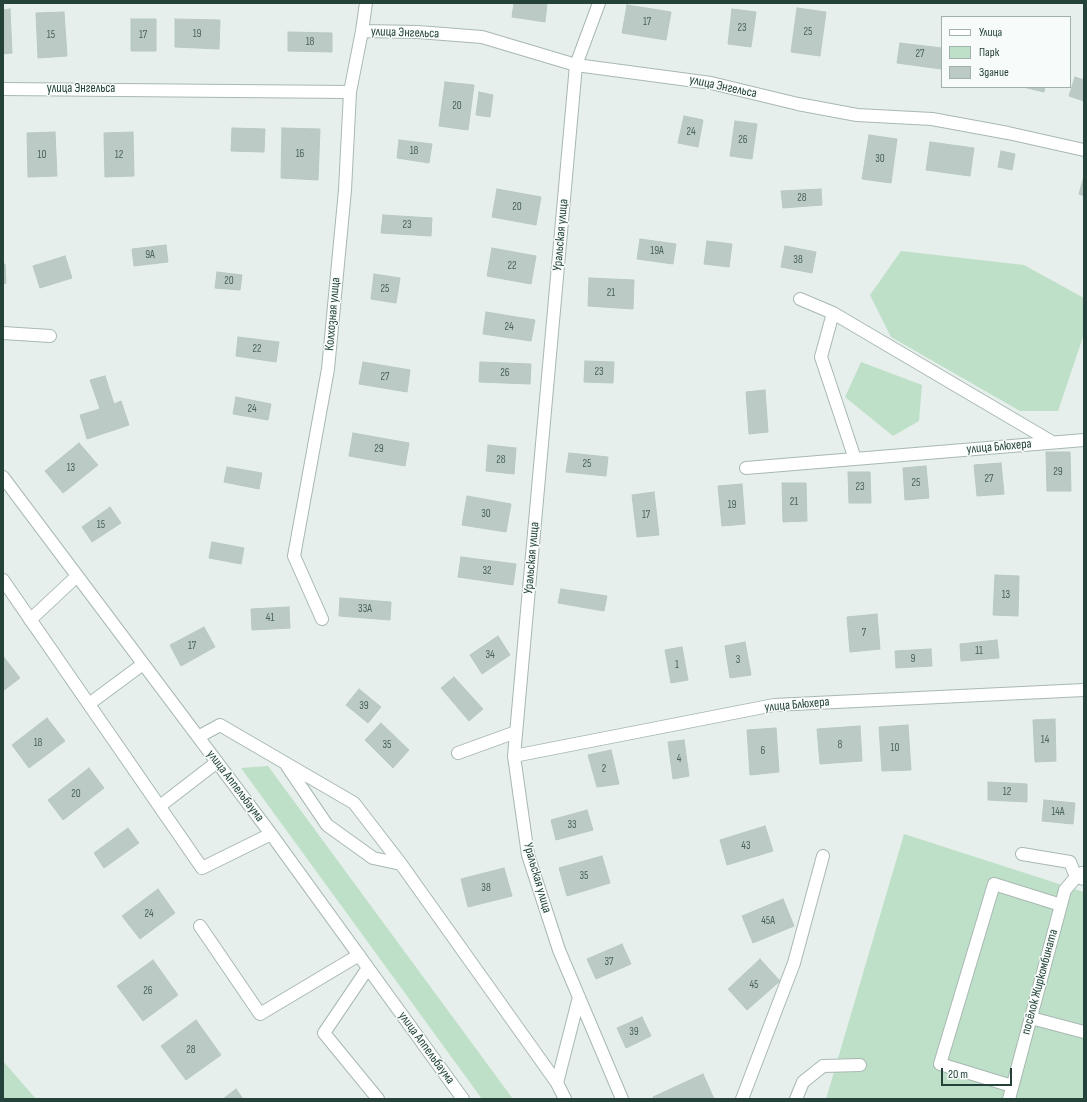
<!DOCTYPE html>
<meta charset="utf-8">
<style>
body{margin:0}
#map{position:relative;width:1087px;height:1102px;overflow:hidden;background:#e6efeb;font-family:"Sofia Sans Condensed",sans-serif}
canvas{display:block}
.frame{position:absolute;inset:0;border:4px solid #24423a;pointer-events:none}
.legend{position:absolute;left:941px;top:16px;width:130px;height:72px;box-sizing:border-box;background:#f7fbf9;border:1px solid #a3b1ad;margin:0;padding:5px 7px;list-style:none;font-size:12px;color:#24423a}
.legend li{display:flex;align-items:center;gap:8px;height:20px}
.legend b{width:20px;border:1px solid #a3b1ad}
.scale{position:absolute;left:941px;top:1068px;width:71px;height:18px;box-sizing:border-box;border:2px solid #24423a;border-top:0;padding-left:5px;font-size:12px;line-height:14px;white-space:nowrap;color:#24423a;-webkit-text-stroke:3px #f7fbf9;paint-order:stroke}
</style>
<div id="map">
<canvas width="1087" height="1102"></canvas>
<div class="frame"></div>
<ul class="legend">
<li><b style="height:5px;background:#fff"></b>Улица</li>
<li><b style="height:11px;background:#bfe0c8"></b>Парк</li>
<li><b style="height:11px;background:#bbcac4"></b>Здание</li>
</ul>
<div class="scale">20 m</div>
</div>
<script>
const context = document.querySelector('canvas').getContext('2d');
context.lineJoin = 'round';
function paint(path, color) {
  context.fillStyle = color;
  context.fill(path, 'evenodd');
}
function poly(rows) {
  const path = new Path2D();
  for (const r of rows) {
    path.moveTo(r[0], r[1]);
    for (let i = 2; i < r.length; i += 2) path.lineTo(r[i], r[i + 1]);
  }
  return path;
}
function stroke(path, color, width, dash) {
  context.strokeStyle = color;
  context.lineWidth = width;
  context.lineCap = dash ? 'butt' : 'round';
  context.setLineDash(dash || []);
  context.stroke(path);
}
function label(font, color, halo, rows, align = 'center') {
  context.font = font + ' "Sofia Sans Condensed",sans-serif';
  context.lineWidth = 3;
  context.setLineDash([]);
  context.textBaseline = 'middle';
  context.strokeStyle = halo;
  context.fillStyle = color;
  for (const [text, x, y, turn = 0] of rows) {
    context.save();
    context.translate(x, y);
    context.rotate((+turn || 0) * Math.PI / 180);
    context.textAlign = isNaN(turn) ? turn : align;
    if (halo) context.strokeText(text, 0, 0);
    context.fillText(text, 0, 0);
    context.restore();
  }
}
paint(poly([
 [901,251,1024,265,1084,298,1084,334,1058,411,1020,411,891,337,870,295],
 [861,362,922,385,919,421,893,436,845,397],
 [268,766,513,1099,482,1099,241,768],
 [904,834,1084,892,1084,1099,826,1099],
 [3,1061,36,1099,3,1099]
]), '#bfe0c8');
const building = poly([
 [514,3,547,3,545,22,512,17,514,3],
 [627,5,671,12,666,40,622,33,627,5],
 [797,8,826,12,820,56,791,52,797,8],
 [10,9,12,53,3,54,3,10,10,9],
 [732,9,756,12,751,47,728,44,732,9],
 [64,12,67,56,38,58,36,13,64,12],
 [131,19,156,19,156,51,131,51,131,19],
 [175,19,220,20,219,49,175,47,175,19],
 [288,32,332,33,332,52,288,51,288,32],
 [900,43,942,48,941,69,897,63,900,43],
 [1075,77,1084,80,1084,101,1069,96,1075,77],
 [445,82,474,85,468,130,439,126,445,82],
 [1023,87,1045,87,1044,92,1023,87],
 [479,92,493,95,490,117,476,115,479,92],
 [684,116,703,120,698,147,678,143,684,116],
 [735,121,757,124,752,159,730,156,735,121],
 [232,128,265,129,264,152,231,151,232,128],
 [282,128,320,129,318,180,281,178,282,128],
 [55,132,57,176,28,177,27,133,55,132],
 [133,132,134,176,105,177,104,133,133,132],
 [869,135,897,139,891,183,862,179,869,135],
 [399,140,432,144,429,163,397,158,399,140],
 [930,142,974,148,970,176,926,170,930,142],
 [1001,151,1015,154,1012,170,998,167,1001,151],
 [1084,176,1084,196,1079,194,1084,176],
 [497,189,541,197,536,225,492,217,497,189],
 [821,189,822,205,783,208,781,191,821,189],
 [383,215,432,218,431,236,381,233,383,215],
 [640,239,676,244,673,264,637,259,640,239],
 [707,241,732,244,729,267,704,264,707,241],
 [166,245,168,262,134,266,132,249,166,245],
 [785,246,816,252,812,273,781,267,785,246],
 [492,248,536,256,531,284,487,276,492,248],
 [65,256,72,278,40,288,33,266,65,256],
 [3,264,5,264,6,283,3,284,3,264],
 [217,272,242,275,240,290,215,288,217,272],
 [374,274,400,278,396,303,371,299,374,274],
 [589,278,634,280,633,309,588,306,589,278],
 [486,312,535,320,531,341,483,334,486,312],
 [238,337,279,342,276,362,236,356,238,337],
 [585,361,614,362,613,383,584,382,585,361],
 [363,362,410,370,407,392,359,384,363,362],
 [480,362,531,364,530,384,479,382,480,362],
 [105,376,114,404,121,401,129,425,87,439,80,415,100,409,90,380,105,376],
 [765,390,768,432,749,434,746,392,765,390],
 [236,397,271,404,268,420,233,414,236,397],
 [353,433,409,443,405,466,349,456,353,433],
 [79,443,98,465,63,493,45,471,79,443],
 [488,445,516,448,514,474,486,471,488,445],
 [1046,452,1070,452,1071,491,1047,491,1046,452],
 [569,453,608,457,606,476,566,472,569,453],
 [1001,463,1004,494,977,496,974,465,1001,463],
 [926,466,929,498,905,500,903,468,926,466],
 [227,467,262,473,259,489,224,482,227,467],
 [848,472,870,472,871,503,849,503,848,472],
 [782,483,806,483,807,521,783,522,782,483],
 [742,484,745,524,722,526,718,486,742,484],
 [654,492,659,535,637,537,632,495,654,492],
 [467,496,511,504,506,532,462,525,467,496],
 [110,507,121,523,92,542,82,527,110,507],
 [212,542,244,548,241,564,209,558,212,542],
 [461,557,516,564,513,585,458,577,461,557],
 [995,575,1019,576,1018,616,993,615,995,575],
 [561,589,607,596,604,611,558,603,561,589],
 [340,598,391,602,390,620,339,616,340,598],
 [289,607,290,628,252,630,251,609,289,607],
 [877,614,880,649,850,652,847,617,877,614],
 [204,627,215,647,181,666,170,645,204,627],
 [498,636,510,655,482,674,470,655,498,636],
 [997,640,999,658,961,661,960,644,997,640],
 [745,642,751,675,730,678,725,646,745,642],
 [682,647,688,680,671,683,665,650,682,647],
 [931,649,932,666,896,668,895,651,931,649],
 [3,656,20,678,3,691,3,656],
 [454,677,483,709,469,721,441,688,454,677],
 [359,689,381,707,368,723,346,705,359,689],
 [47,718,65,741,29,768,12,745,47,718],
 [1055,719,1056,761,1035,762,1033,720,1055,719],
 [381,723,409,750,393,768,365,740,381,723],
 [908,725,911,770,882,771,879,727,908,725],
 [860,726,862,761,820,764,817,729,860,726],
 [776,728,779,772,750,775,747,730,776,728],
 [684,740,689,776,673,779,668,742,684,740],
 [611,750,619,784,597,787,588,755,611,750],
 [89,768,104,788,63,820,48,800,89,768],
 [988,782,1027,784,1027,802,988,800,988,782],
 [1044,800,1075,803,1073,824,1042,821,1044,800],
 [587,810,593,830,556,840,551,820,587,810],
 [765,826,773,851,727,865,720,840,765,826],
 [128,828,139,843,104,868,94,853,128,828],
 [602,856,610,883,567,896,559,868,602,856],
 [504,868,512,896,468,907,461,879,504,868],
 [158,889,175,913,140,939,122,916,158,889],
 [783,899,794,926,753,943,742,916,783,899],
 [622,944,631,964,596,979,587,959,622,944],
 [760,959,780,981,747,1010,728,989,760,959],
 [153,960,178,995,143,1021,117,986,153,960],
 [642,1017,651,1036,626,1048,617,1028,642,1017],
 [196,1020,221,1055,186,1080,161,1046,196,1020],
 [703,1074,714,1099,654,1099,653,1097,703,1074],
 [236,1089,243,1099,223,1099,236,1089]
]);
paint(building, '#bbcac4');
stroke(building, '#b8c9c2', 1);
const minor = poly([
 [599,3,576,65,514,756,528,855,559,950,622,1099],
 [362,31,418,32,482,37,576,65,711,83,798,104,857,115,932,119,1008,133,1084,150],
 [3,89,350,92],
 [800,299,833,313,1052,442],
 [833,313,821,357,855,459],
 [3,333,50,336],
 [746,468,1084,440],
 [3,477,271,834,463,1099],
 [3,580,202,868,271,834],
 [322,619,294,556,328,369,345,190,350,92,362,31,366,3],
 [30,620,77,576],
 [89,704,143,664],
 [198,737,220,725,354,803,401,864,557,1083,565,1099],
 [458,753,516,732],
 [514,756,774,705,1084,690],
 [287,766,327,825,373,858,401,864],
 [160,806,217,762],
 [1022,854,1070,862,1076,877,1082,873],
 [200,926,260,1014,359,955],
 [368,968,324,1033,378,1099],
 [1031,1018,1084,1032],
 [557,1083,579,997],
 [1012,1086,940,1064,994,884,1061,905],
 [742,1099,794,963,823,856],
 [796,1099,803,1082,823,1066,860,1065],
 [1009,1099,1065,890,1076,877,1084,879]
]);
stroke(minor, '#a8b8b2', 14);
stroke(minor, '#fff', 12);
label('11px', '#4a645c', null, [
 ["17",647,22],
 ["23",742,28],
 ["25",808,32],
 ["19",197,34],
 ["15",51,35],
 ["17",143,35],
 ["18",310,42],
 ["27",920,54],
 ["20",457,106],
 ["24",691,132],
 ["26",743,140],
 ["18",414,151],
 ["16",300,154],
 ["10",42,155],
 ["12",119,155],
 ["30",880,159],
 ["28",802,198],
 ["20",517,207],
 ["23",407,225],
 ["19А",657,251],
 ["9А",150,255],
 ["38",798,260],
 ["22",512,266],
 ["20",229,281],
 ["25",385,289],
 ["21",611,293],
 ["24",509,327],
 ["22",257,349],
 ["23",599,372],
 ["26",505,373],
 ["27",385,377],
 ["24",252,409],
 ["29",379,449],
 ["28",501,460],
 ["25",587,464],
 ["13",71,468],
 ["29",1058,472],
 ["27",989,479],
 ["25",916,483],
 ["23",860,487],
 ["21",794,502],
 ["19",732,505],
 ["30",486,514],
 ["17",646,515],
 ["15",101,525],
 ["32",487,571],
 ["13",1006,595],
 ["33А",365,609],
 ["41",270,618],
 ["7",864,633],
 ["17",192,646],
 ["11",979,651],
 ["34",490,655],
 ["9",913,659],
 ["3",738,660],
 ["1",677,665],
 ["39",364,706],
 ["14",1045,740],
 ["18",38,743],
 ["35",387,745],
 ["8",840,745],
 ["10",895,748],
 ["6",763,751],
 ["4",679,759],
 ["2",604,769],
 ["12",1007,792],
 ["20",76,794],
 ["14А",1058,812],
 ["33",572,825],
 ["43",746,846],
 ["35",584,876],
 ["38",486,888],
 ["24",149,914],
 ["45А",768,921],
 ["37",609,962],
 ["45",754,985],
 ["26",148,991],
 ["39",634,1032],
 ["28",191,1050]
]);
label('13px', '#24423a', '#f7fbf9', [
 ["улица Энгельса",405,33,2],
 ["улица Энгельса",723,87,12],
 ["улица Энгельса",81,89],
 ["Уральская улица",561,235,-85],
 ["Колхозная улица",333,314,-85],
 ["улица Блюхера",999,447,-5],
 ["Уральская улица",532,558,-85],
 ["улица Блюхера",797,705,-5],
 ["улица Аппельбаума",235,786,53],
 ["Уральская улица",537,878,74],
 ["посёлок Жиркомбината",1040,982,-75],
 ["улица Аппельбаума",426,1048,54]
]);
</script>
